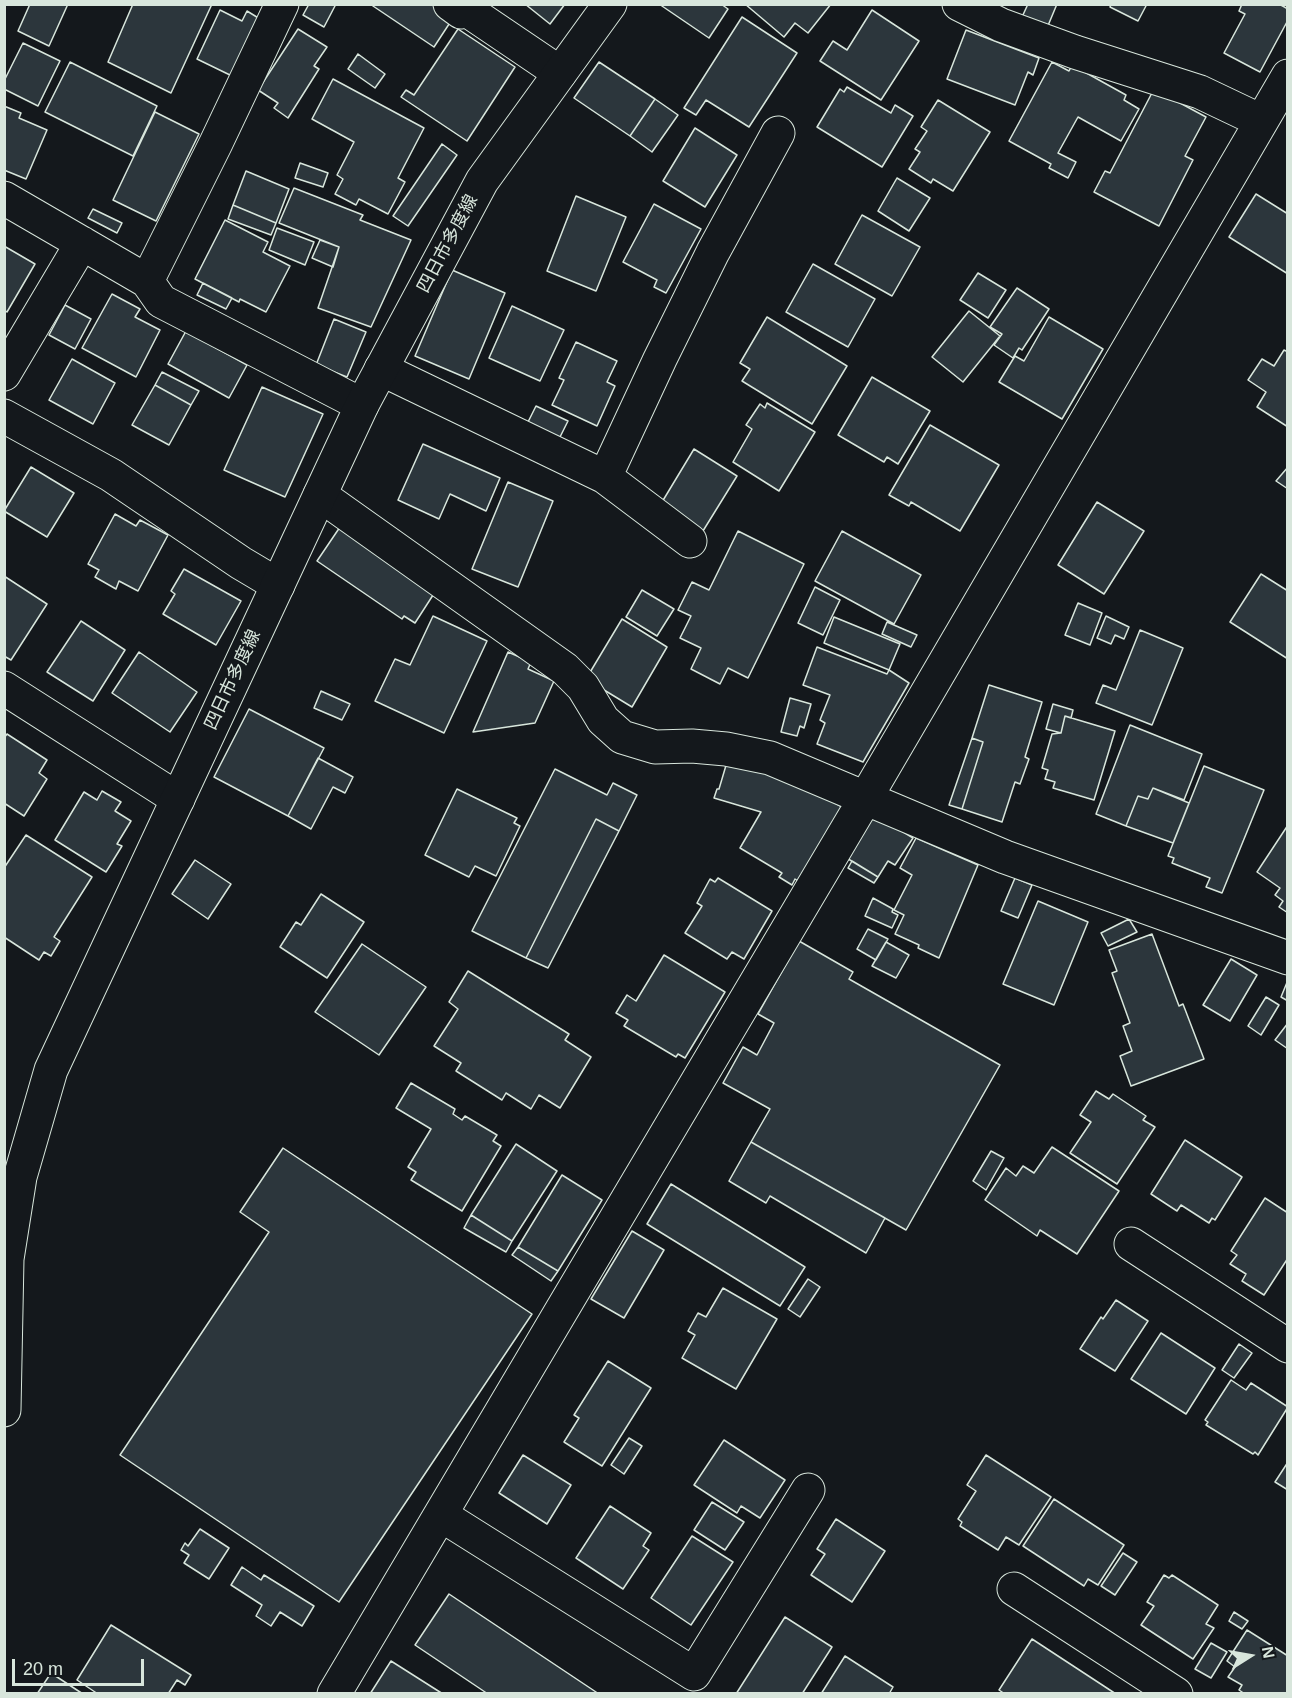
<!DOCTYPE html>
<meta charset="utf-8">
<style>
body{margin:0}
#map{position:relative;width:1292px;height:1698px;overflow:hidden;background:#14181c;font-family:Helvetica,sans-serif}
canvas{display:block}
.frame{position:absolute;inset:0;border:6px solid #d8e6dc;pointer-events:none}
.north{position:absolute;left:1220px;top:1626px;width:60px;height:60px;-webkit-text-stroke:4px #14181c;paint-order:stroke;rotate:79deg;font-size:16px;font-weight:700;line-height:24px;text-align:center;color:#d8e6dc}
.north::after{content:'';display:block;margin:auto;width:21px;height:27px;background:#d8e6dc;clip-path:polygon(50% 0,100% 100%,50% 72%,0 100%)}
.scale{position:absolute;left:12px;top:1659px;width:132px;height:27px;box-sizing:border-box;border:3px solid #d8e6dc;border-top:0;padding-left:8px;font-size:18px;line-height:21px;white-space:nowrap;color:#d8e6dc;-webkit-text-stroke:4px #14181c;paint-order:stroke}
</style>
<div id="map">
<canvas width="1292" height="1698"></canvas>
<div class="frame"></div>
<div class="north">N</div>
<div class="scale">20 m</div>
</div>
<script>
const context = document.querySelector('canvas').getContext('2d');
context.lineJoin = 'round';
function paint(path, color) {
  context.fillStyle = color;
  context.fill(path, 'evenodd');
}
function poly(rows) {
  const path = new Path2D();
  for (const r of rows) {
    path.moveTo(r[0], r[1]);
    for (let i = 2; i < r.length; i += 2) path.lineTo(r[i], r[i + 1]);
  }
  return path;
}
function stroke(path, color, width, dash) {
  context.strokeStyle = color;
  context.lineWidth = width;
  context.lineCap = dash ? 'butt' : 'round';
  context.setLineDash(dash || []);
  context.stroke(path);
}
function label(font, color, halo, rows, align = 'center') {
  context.font = font + ' Helvetica,"Noto Sans JP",sans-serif';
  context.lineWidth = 4.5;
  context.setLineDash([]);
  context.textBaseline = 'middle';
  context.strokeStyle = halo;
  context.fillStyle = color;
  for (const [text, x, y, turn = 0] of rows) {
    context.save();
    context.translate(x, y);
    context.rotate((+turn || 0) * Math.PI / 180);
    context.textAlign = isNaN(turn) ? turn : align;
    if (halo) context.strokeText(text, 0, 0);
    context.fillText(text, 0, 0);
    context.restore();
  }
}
const building = poly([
 [30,4,68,4,49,46,18,31,30,4],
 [133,4,212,4,171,93,108,62,133,4],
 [309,4,336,4,324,27,303,15,309,4],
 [370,4,432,4,453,18,434,47,370,4],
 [525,4,565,4,550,24,525,4],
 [659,4,721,4,728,9,709,38,659,4],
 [745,4,831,4,808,33,795,23,784,37,745,4],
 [1028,4,1057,4,1047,28,1022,17,1028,4],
 [1111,4,1147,4,1138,21,1110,7,1111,4],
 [1242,4,1279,4,1288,9,1288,20,1260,72,1224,53,1245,14,1239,11,1242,4],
 [220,10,242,21,247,11,260,19,232,76,197,59,220,10],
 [872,10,919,41,881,100,820,61,833,41,847,50,872,10],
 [742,17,797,53,749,127,706,100,696,115,684,108,742,17],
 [298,29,327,47,314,66,319,69,288,118,274,108,278,103,258,90,298,29],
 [458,29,515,67,467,141,401,97,406,90,414,95,458,29],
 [966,30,1039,58,1033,75,1028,72,1015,105,947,79,966,30],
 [23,43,60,61,38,106,4,89,4,81,23,43],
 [358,54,385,74,375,88,348,69,358,54],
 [70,62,157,106,133,156,45,112,70,62],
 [599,62,655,99,630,136,574,98,599,62],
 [1052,62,1069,71,1072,65,1126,95,1124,100,1139,109,1121,141,1078,117,1058,153,1076,162,1068,178,1049,168,1051,164,1009,141,1052,62],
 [333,79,424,128,398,178,405,182,388,214,359,199,356,205,335,194,343,179,337,175,354,142,312,119,333,79],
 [847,87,891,113,895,105,913,116,882,167,817,127,840,89,844,92,847,87],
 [1154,89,1206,117,1185,156,1193,160,1159,226,1094,192,1105,171,1110,173,1154,89],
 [655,99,678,115,652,152,630,136,655,99],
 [938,100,990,132,953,191,933,179,931,183,909,169,920,152,915,149,927,131,921,127,938,100],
 [4,106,21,113,19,118,47,130,26,179,4,170,4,106],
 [155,112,199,134,156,221,113,200,155,112],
 [695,128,737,155,705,207,663,181,695,128],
 [442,144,457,155,408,226,393,216,442,144],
 [300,163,328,173,323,187,295,178,300,163],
 [246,171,289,189,276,223,233,205,246,171],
 [897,178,930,198,909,231,878,211,897,178],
 [294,188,363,215,360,220,411,240,371,327,318,308,339,247,279,223,294,188],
 [1256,194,1288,214,1288,274,1229,237,1256,194],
 [576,196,626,217,596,291,547,271,576,196],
 [654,204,701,229,666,293,654,287,657,280,623,262,654,204],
 [233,205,276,223,271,235,228,219,233,205],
 [93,209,122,223,117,233,88,218,93,209],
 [862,215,920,247,892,296,835,264,862,215],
 [225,220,268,242,263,252,290,266,266,312,240,299,239,302,195,279,225,220],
 [277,228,314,242,305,265,269,250,277,228],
 [320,240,339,247,333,267,312,258,320,240],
 [4,246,35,264,7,312,4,310,4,246],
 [813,264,875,299,848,347,786,312,813,264],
 [452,270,505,293,469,379,415,356,452,270],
 [978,273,1006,290,988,318,960,300,978,273],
 [203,283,232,298,226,309,197,295,203,283],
 [1017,288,1049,309,1022,350,1019,348,1013,358,994,345,1002,334,990,327,1017,288],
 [112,294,140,309,135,317,160,330,136,377,82,348,112,294],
 [65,305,91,319,75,349,49,335,65,305],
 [512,306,564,330,540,381,489,358,512,306],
 [969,311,1000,336,963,382,932,357,969,311],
 [767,317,847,366,812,424,742,381,750,369,740,363,767,317],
 [1049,317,1103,349,1062,419,999,382,1015,356,1024,361,1049,317],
 [334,319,366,332,347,377,316,365,334,319],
 [186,331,247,365,229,398,168,364,186,331],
 [576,342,617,361,607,382,615,386,597,426,552,405,564,380,559,378,576,342],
 [1284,350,1288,352,1288,427,1257,407,1266,392,1248,380,1262,359,1274,366,1284,350],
 [72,359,115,383,93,424,49,400,72,359],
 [162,372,199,391,191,405,155,385,162,372],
 [872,377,930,411,898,464,887,457,884,462,838,435,872,377],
 [155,385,191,405,169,445,132,425,155,385],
 [262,387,323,414,285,497,224,470,262,387],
 [767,403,815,432,779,491,733,462,752,429,746,425,760,404,765,408,767,403],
 [536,406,568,421,554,449,522,434,536,406],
 [930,425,999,465,960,531,911,502,909,506,889,495,930,425],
 [423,444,500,478,486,511,450,494,439,519,398,500,423,444],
 [694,449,737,476,698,539,656,512,694,449],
 [31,467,74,493,47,537,4,511,31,467],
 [1288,467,1288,489,1276,481,1288,467],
 [508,482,553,501,518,587,472,569,508,482],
 [1097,502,1144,531,1104,594,1058,565,1097,502],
 [115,514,136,526,140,520,168,535,138,591,119,581,116,589,95,577,99,570,88,564,115,514],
 [340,527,435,592,415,623,404,616,402,619,317,561,340,527],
 [738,531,804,564,748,678,728,668,720,684,691,669,701,648,680,638,691,616,678,610,692,582,709,590,738,531],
 [842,531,921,575,894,624,815,581,842,531],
 [184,569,241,601,216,645,163,614,175,594,171,591,184,569],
 [1261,574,1288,591,1288,659,1230,622,1261,574],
 [4,576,47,604,11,660,4,656,4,576],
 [815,587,840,600,823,635,798,623,815,587],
 [642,590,674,609,657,636,626,617,642,590],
 [1078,603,1102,613,1090,645,1065,635,1078,603],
 [433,616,487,641,444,733,375,701,395,659,410,665,433,616],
 [1106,616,1129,627,1124,639,1115,635,1111,644,1097,638,1106,616],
 [834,617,900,644,889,670,824,643,834,617],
 [622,619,667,647,632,707,586,679,622,619],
 [81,621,125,650,93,701,47,672,81,621],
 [887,622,917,635,911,647,882,634,887,622],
 [1140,630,1183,648,1152,725,1096,703,1103,685,1116,690,1140,630],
 [817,647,887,674,889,670,909,683,863,762,817,744,825,723,820,720,830,695,803,685,817,647],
 [139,652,197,692,170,732,112,693,139,652],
 [508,652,531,662,528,669,554,681,535,723,473,732,508,652],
 [989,685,1042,702,1025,757,1029,759,1020,784,1015,782,1002,822,962,809,983,742,972,738,989,685],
 [321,691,350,704,342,720,314,708,321,691],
 [790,698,811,704,804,728,800,726,797,736,781,732,790,698],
 [1053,704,1073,710,1071,718,1065,716,1061,733,1046,729,1053,704],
 [249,709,324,748,288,816,214,777,249,709],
 [1065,716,1115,731,1094,800,1053,788,1055,782,1045,779,1048,770,1042,768,1052,734,1061,733,1065,716],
 [1130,725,1202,754,1184,800,1153,788,1148,799,1138,796,1126,826,1096,814,1130,725],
 [7,734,47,760,39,773,47,779,24,816,4,803,4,738,7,734],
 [972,738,983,742,962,809,949,805,972,738],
 [318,758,353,777,345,793,333,787,311,829,288,816,318,758],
 [727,762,791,777,842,807,798,881,795,879,792,885,779,877,782,873,740,848,761,812,714,798,717,789,719,789,727,762],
 [1204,766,1264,790,1222,893,1206,887,1210,878,1172,863,1174,858,1168,856,1204,766],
 [555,769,607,795,613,783,637,795,619,831,596,819,526,958,472,931,555,769],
 [1153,788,1189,803,1173,843,1126,826,1138,796,1148,799,1153,788],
 [457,789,517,818,514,823,520,826,496,876,475,866,469,877,425,855,457,789],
 [102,791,121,802,115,811,131,821,117,844,122,846,106,872,55,840,84,792,97,800,102,791],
 [873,813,913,838,895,865,888,861,878,877,845,857,873,813],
 [596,819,619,831,548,968,526,958,596,819],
 [1288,825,1288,913,1279,907,1283,901,1275,895,1280,888,1257,872,1288,825],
 [26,835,92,877,54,937,60,941,51,956,44,952,39,960,4,937,4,868,26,835],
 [916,838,978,865,939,958,918,948,919,945,895,934,904,915,894,910,912,875,900,868,916,838],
 [195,860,231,884,208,919,172,894,195,860],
 [852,861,878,877,874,883,848,868,852,861],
 [718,878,772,911,744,959,732,952,727,959,685,933,702,906,697,903,710,879,715,882,718,878],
 [1015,878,1032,885,1018,918,1001,911,1015,878],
 [321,894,364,922,327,978,280,947,296,922,301,925,321,894],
 [873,898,893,909,892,912,898,915,892,928,865,916,873,898],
 [1038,901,1088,922,1054,1005,1003,984,1038,901],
 [1129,919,1137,932,1108,946,1101,933,1129,919],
 [868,929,888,939,876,960,857,949,868,929],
 [1152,934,1179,1006,1183,1004,1204,1059,1131,1086,1120,1056,1132,1051,1123,1026,1130,1023,1112,973,1117,971,1109,950,1152,934],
 [799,941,853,972,849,979,1000,1065,906,1230,751,1142,770,1109,723,1083,743,1047,757,1055,774,1023,758,1014,799,941],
 [886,942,909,955,896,978,872,966,886,942],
 [362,944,426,987,379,1055,315,1012,362,944],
 [664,955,725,992,685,1058,678,1054,676,1057,624,1026,628,1020,616,1013,627,995,636,1001,664,955],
 [1231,959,1257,975,1230,1021,1203,1005,1231,959],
 [468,971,569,1034,565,1040,591,1057,560,1108,539,1095,531,1109,506,1093,502,1100,456,1071,461,1063,434,1046,458,1009,449,1002,468,971],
 [1288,980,1288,1001,1281,997,1288,980],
 [1266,997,1279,1005,1261,1035,1248,1026,1266,997],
 [1288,1023,1288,1049,1275,1040,1288,1023],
 [411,1083,455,1109,453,1114,462,1120,465,1116,497,1135,493,1141,501,1146,462,1211,411,1180,416,1172,408,1167,431,1129,396,1108,411,1083],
 [1096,1091,1109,1099,1113,1094,1146,1116,1143,1120,1155,1127,1117,1184,1070,1153,1091,1122,1080,1115,1096,1091],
 [1185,1140,1242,1177,1215,1220,1212,1218,1209,1223,1181,1205,1177,1211,1151,1194,1185,1140],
 [751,1142,885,1218,866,1253,770,1196,766,1203,729,1181,751,1142],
 [516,1144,557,1171,512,1241,471,1215,516,1144],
 [1052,1147,1119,1191,1077,1254,1040,1230,1037,1236,985,1200,1006,1168,1016,1176,1023,1166,1034,1173,1052,1147],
 [283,1148,532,1314,339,1602,120,1455,269,1232,240,1212,283,1148],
 [991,1151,1004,1158,986,1190,973,1181,991,1151],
 [562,1175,602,1200,558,1271,518,1247,562,1175],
 [671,1184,805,1267,780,1306,647,1224,671,1184],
 [1265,1198,1288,1213,1288,1258,1264,1295,1242,1281,1246,1274,1230,1264,1237,1255,1231,1251,1265,1198],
 [471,1215,512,1241,506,1252,464,1228,471,1215],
 [632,1231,664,1250,624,1318,591,1299,632,1231],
 [518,1247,558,1271,551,1281,512,1255,518,1247],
 [808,1279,820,1287,800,1317,788,1309,808,1279],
 [723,1288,777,1319,736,1389,682,1358,695,1335,688,1331,698,1313,706,1317,723,1288],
 [1116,1300,1148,1321,1115,1371,1080,1349,1101,1317,1103,1319,1116,1300],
 [1161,1333,1215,1368,1186,1414,1131,1379,1161,1333],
 [1239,1344,1252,1353,1234,1378,1222,1370,1239,1344],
 [608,1361,651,1388,602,1466,564,1442,579,1418,574,1415,608,1361],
 [1231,1380,1246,1390,1251,1383,1288,1407,1258,1455,1255,1452,1253,1454,1206,1425,1208,1422,1205,1420,1231,1380],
 [629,1438,642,1446,624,1474,611,1465,629,1438],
 [724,1440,785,1480,760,1518,741,1506,737,1513,694,1485,724,1440],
 [523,1455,571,1485,547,1524,499,1493,523,1455],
 [986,1455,1051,1497,1019,1545,1006,1537,998,1550,960,1526,962,1522,958,1519,976,1491,967,1485,986,1455],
 [1288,1462,1288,1490,1275,1482,1288,1462],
 [1054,1499,1124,1545,1098,1585,1088,1579,1084,1586,1023,1546,1054,1499],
 [712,1502,744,1522,725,1550,694,1530,712,1502],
 [610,1506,651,1533,643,1546,649,1550,623,1589,576,1558,610,1506],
 [836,1519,885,1551,852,1602,811,1575,825,1554,817,1549,836,1519],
 [200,1529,229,1548,209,1579,184,1563,189,1555,181,1550,185,1543,188,1546,200,1529],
 [692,1536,733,1562,691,1625,651,1598,692,1536],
 [1123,1553,1137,1562,1115,1595,1101,1586,1123,1553],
 [242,1567,261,1580,264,1575,314,1606,302,1626,280,1612,271,1626,256,1616,262,1605,231,1585,242,1567],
 [1164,1575,1169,1578,1172,1575,1218,1605,1206,1624,1214,1628,1193,1659,1141,1625,1154,1606,1147,1602,1164,1575],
 [449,1594,599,1694,488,1694,415,1645,449,1594],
 [1234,1612,1248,1621,1242,1629,1229,1621,1234,1612],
 [785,1617,832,1647,802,1694,736,1694,785,1617],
 [111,1625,191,1675,185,1685,177,1680,168,1694,98,1694,77,1680,111,1625],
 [1247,1630,1288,1656,1288,1694,1245,1694,1239,1690,1242,1685,1228,1677,1235,1667,1227,1661,1247,1630],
 [1032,1639,1116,1694,1005,1694,999,1690,1032,1639],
 [1211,1643,1227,1652,1211,1678,1195,1669,1211,1643],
 [845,1656,893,1687,889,1694,821,1694,845,1656],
 [391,1661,443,1694,370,1694,391,1661],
 [51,1673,83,1694,37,1694,51,1673]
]);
paint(building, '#2c363c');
stroke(building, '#d8e6dc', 1.5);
const minor = poly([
 [450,4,461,12,464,8,560,73],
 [959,4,1001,25,1075,52,1200,92,1261,121],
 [4,198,147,281,161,301,362,405],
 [147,281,216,143,282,4],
 [381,369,605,477],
 [4,374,82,243],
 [4,416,111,475,241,563,278,585],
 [320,495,565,669,583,687,603,720,622,737,655,747,692,746,726,749,770,758,1005,857,1288,958],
 [690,541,605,477,660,359,713,252,778,133],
 [4,688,178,799],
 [1131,1244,1288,1346],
 [441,1515,694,1674,808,1490],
 [1014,1589,1176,1694],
 [334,1694,865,799,1288,76]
]);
const major = poly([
 [4,1410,7,1259,20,1177,51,1070,362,405,482,181,610,4]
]);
stroke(minor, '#d8e6dc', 35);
stroke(major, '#d8e6dc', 35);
stroke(minor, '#14181c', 33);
stroke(major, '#14181c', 33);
label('18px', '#d8e6dc', '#14181c', [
 ["四日市多度線",448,244,-62],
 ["四日市多度線",233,680,-65]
]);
</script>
